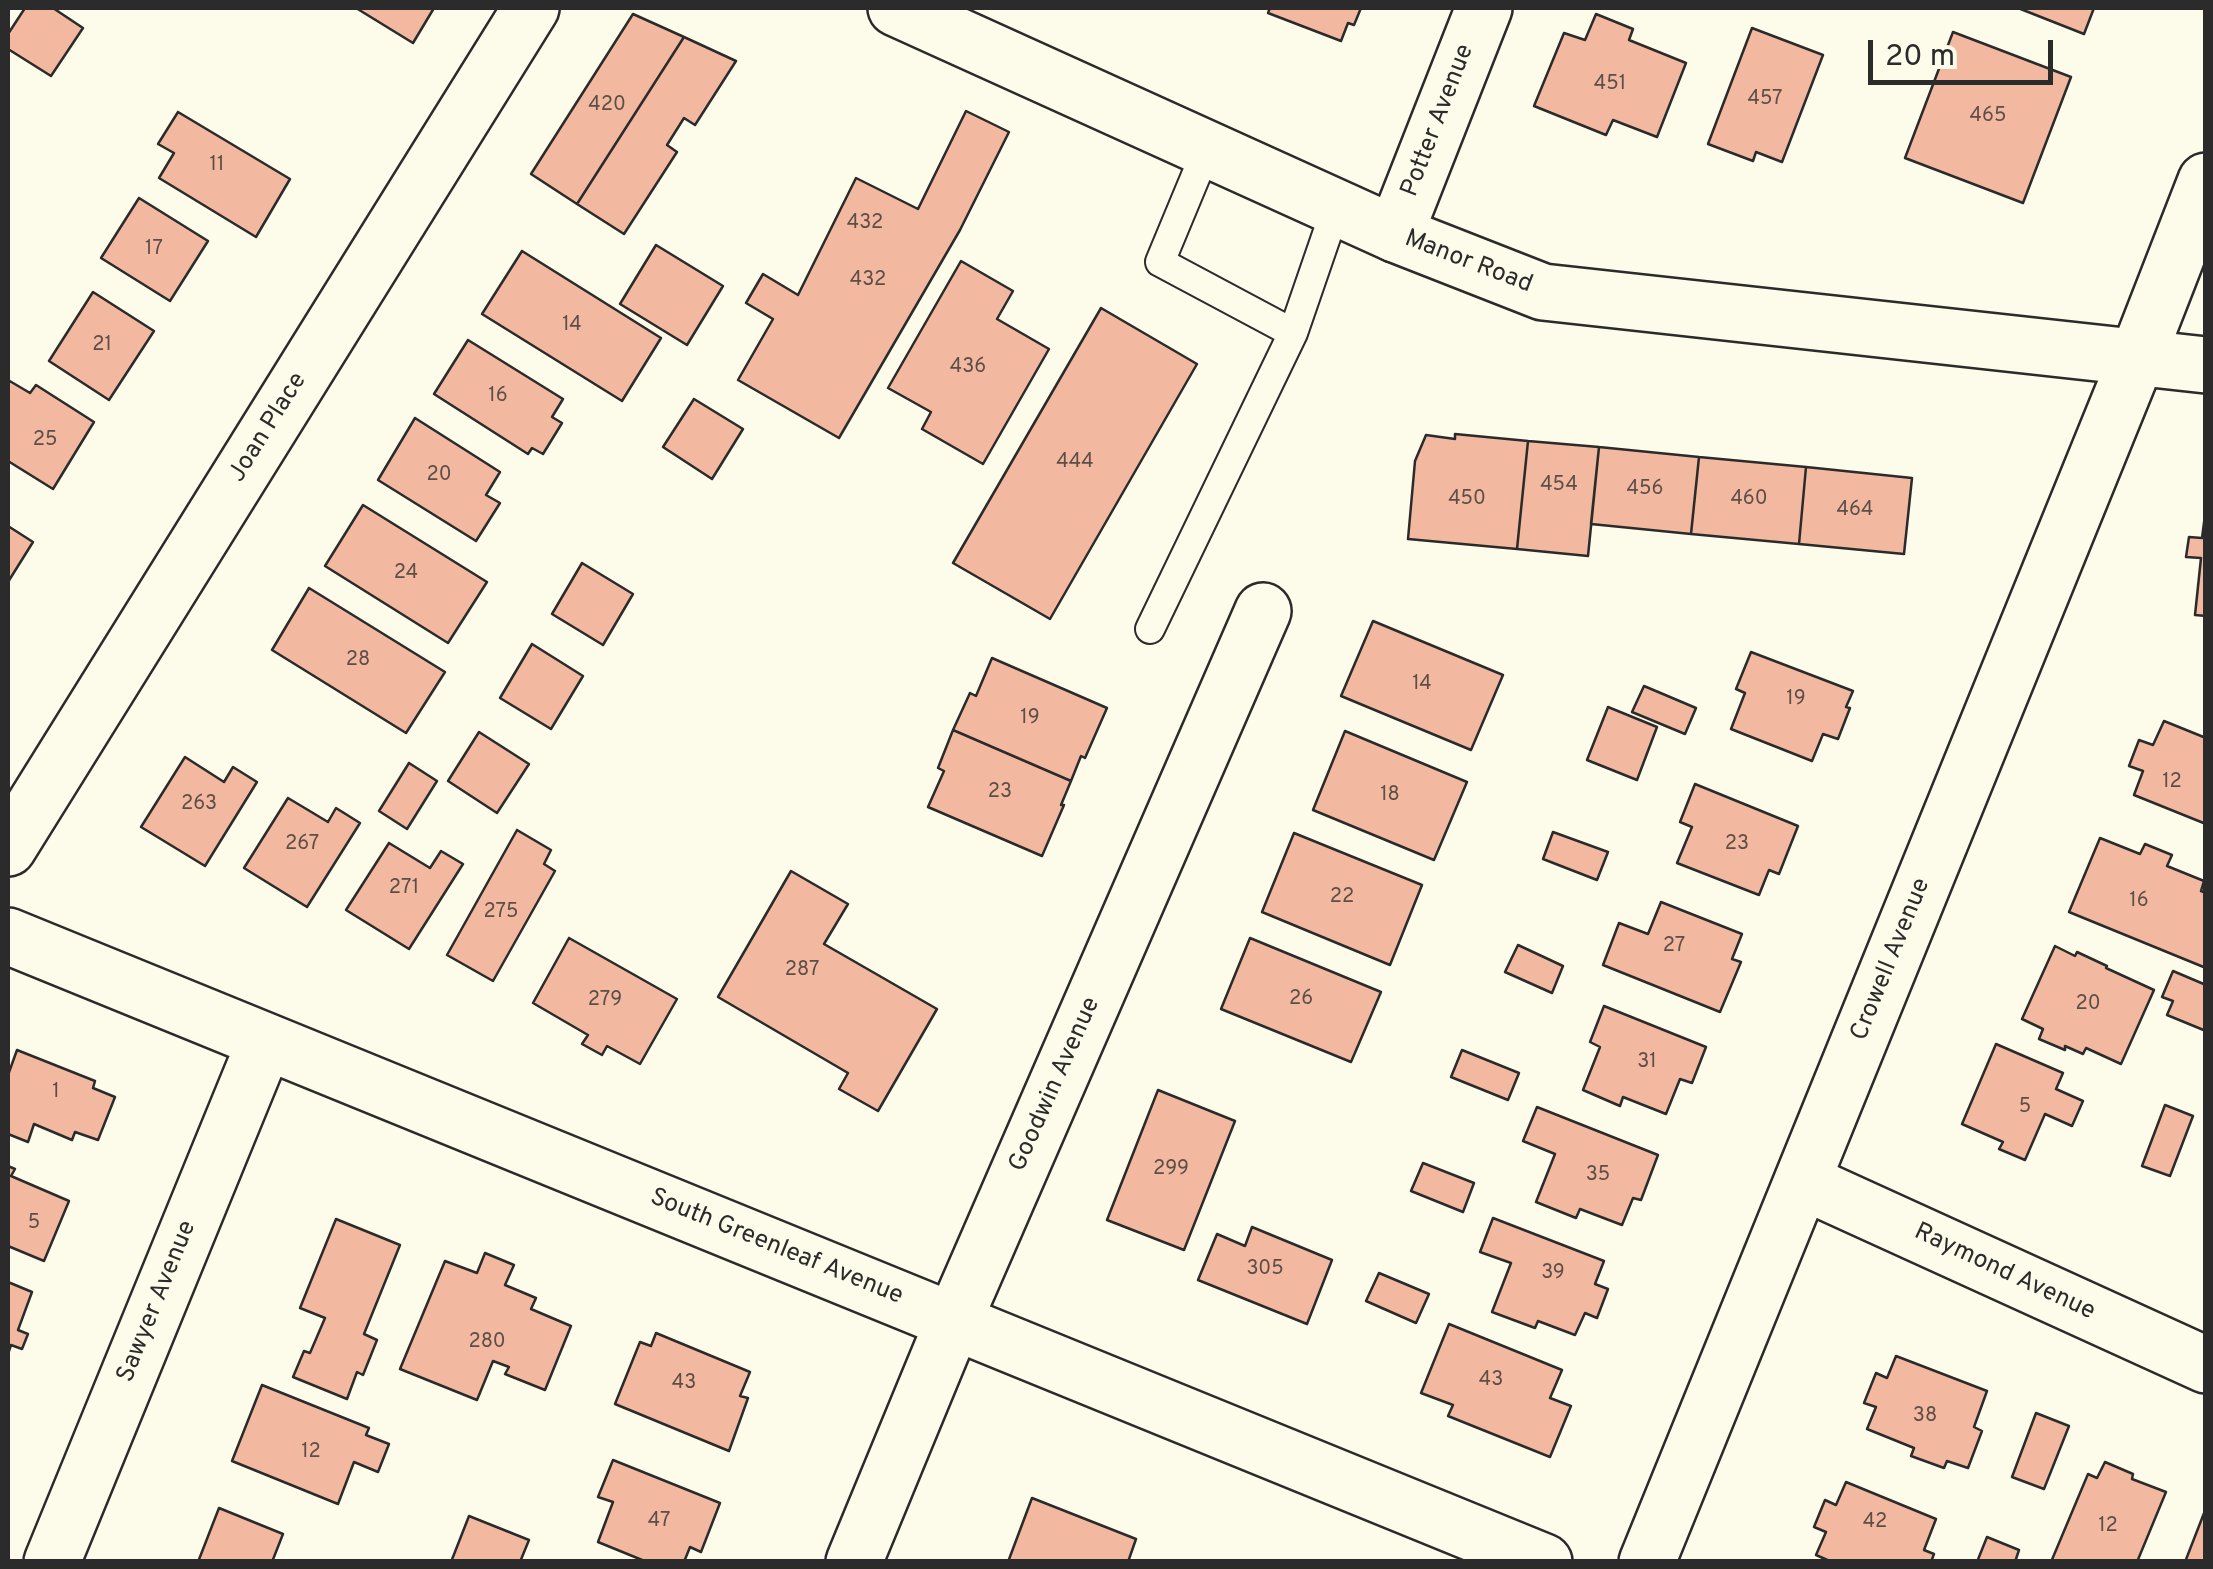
<!DOCTYPE html>
<style>
body{margin:0}
#map{position:relative;width:2213px;height:1569px;overflow:hidden;background:#fdfbea;font-family:Overpass,sans-serif}
canvas{display:block}
.frame{position:absolute;inset:0;border:10px solid #2b2b2b;pointer-events:none}
.scale{position:absolute;left:1868px;top:40px;width:185px;height:45px;box-sizing:border-box;border:5px solid #2b2b2b;border-top:0;padding-left:12px;font-size:30px;line-height:35px;white-space:nowrap;color:#2b2b2b;-webkit-text-stroke:8px #fdfbea;paint-order:stroke}
</style>
<div id="map">
<canvas width="2213" height="1569"></canvas>
<div class="frame"></div>
<div class="scale">20 m</div>
</div>
<script>
const context = document.querySelector('canvas').getContext('2d');
context.lineJoin = 'round';
function paint(path, color) {
  context.fillStyle = color;
  context.fill(path, 'evenodd');
}
function poly(rows) {
  const path = new Path2D();
  for (const r of rows) {
    path.moveTo(r[0], r[1]);
    for (let i = 2; i < r.length; i += 2) path.lineTo(r[i], r[i + 1]);
  }
  return path;
}
function stroke(path, color, width, dash) {
  context.strokeStyle = color;
  context.lineWidth = width;
  context.lineCap = dash ? 'butt' : 'round';
  context.setLineDash(dash || []);
  context.stroke(path);
}
function label(font, color, halo, rows, align = 'center') {
  context.font = font + ' Overpass,sans-serif';
  context.lineWidth = 8;
  context.setLineDash([]);
  context.textBaseline = 'middle';
  context.strokeStyle = halo;
  context.fillStyle = color;
  for (const [text, x, y, turn = 0] of rows) {
    context.save();
    context.translate(x, y);
    context.rotate((+turn || 0) * Math.PI / 180);
    context.textAlign = isNaN(turn) ? turn : align;
    if (halo) context.strokeText(text, 0, 0);
    context.fillText(text, 0, 0);
    context.restore();
  }
}
const building = poly([
 [25,8,53,8,83,28,51,76,8,49,8,34,25,8],
 [356,8,434,8,413,43,356,8],
 [1270,8,1361,8,1354,25,1348,23,1341,41,1268,13,1270,8],
 [2018,8,2094,8,2084,34,2018,8],
 [633,14,684,37,577,204,531,174,633,14],
 [1596,14,1633,29,1629,40,1686,63,1657,137,1613,120,1606,135,1534,106,1564,33,1585,40,1596,14],
 [1752,28,1823,55,1782,162,1756,152,1753,161,1708,144,1752,28],
 [1953,32,2071,77,2023,203,1905,158,1953,32],
 [684,37,736,61,695,125,684,118,667,145,677,152,624,234,577,204,684,37],
 [966,111,1009,132,960,230,839,438,738,380,773,319,746,303,763,274,798,295,856,178,918,209,966,111],
 [178,112,290,179,256,237,159,178,174,153,158,144,178,112],
 [139,198,208,241,170,301,101,258,139,198],
 [656,245,723,286,687,345,620,304,656,245],
 [522,251,661,338,622,401,482,314,522,251],
 [961,261,1013,291,997,319,1049,349,983,464,922,429,931,412,888,388,961,261],
 [93,292,154,331,109,400,49,361,93,292],
 [1101,308,1197,364,1050,619,953,563,1101,308],
 [468,340,563,399,552,417,562,423,543,454,532,448,528,454,434,394,468,340],
 [8,380,30,393,36,385,94,422,53,489,8,461,8,380],
 [694,399,743,429,712,479,663,447,694,399],
 [415,418,500,472,486,495,500,503,476,541,378,480,415,418],
 [1455,434,1528,441,1517,549,1408,539,1415,461,1426,435,1455,439,1455,434],
 [1528,441,1599,447,1588,556,1517,549,1528,441],
 [1599,447,1699,457,1691,534,1591,524,1599,447],
 [1699,457,1806,467,1799,544,1691,534,1699,457],
 [1806,467,1912,478,1904,554,1799,544,1806,467],
 [363,505,487,582,448,643,325,566,363,505],
 [2205,515,2206,515,2206,616,2195,615,2201,558,2186,557,2189,537,2202,538,2205,515],
 [8,526,33,542,8,582,8,526],
 [582,563,633,594,603,645,552,614,582,563],
 [309,588,445,672,406,733,272,650,309,588],
 [1373,621,1503,675,1471,750,1341,696,1373,621],
 [532,644,583,676,551,729,500,698,532,644],
 [1751,652,1853,691,1846,707,1850,708,1838,739,1823,734,1812,761,1731,729,1745,693,1736,689,1751,652],
 [992,658,1107,708,1085,758,1081,756,1071,781,953,730,970,693,976,696,992,658],
 [1644,686,1696,708,1685,734,1632,712,1644,686],
 [1608,707,1657,727,1637,780,1587,760,1608,707],
 [2164,721,2206,738,2206,824,2134,795,2143,771,2129,766,2139,740,2153,745,2164,721],
 [953,730,1071,781,1061,805,1064,805,1042,856,928,807,944,771,938,768,953,730],
 [1345,731,1467,782,1434,860,1313,810,1345,731],
 [479,732,529,764,497,813,448,781,479,732],
 [185,757,224,782,233,767,257,782,205,866,141,827,185,757],
 [409,763,437,781,407,829,379,811,409,763],
 [1695,784,1798,826,1779,874,1769,870,1759,895,1677,863,1692,827,1680,822,1695,784],
 [288,798,328,822,336,808,360,823,307,907,244,868,288,798],
 [517,830,551,850,544,864,555,871,493,981,447,955,517,830],
 [1553,832,1608,852,1597,880,1543,859,1553,832],
 [1294,833,1422,885,1390,965,1262,912,1294,833],
 [2100,838,2140,854,2145,844,2172,855,2167,866,2204,881,2201,891,2206,893,2206,968,2069,912,2100,838],
 [389,843,430,868,441,851,463,864,409,949,346,910,389,843],
 [791,871,848,904,824,944,937,1009,878,1111,839,1089,848,1073,718,997,791,871],
 [1661,902,1742,934,1732,959,1741,962,1720,1012,1603,965,1619,923,1648,934,1661,902],
 [569,938,677,999,640,1064,607,1046,602,1055,582,1044,588,1035,533,1003,569,938],
 [1250,938,1381,992,1351,1062,1221,1009,1250,938],
 [1518,945,1563,966,1552,993,1505,972,1518,945],
 [2055,946,2075,956,2077,952,2107,966,2106,968,2154,990,2121,1064,2086,1048,2083,1054,2065,1046,2065,1050,2039,1039,2043,1029,2022,1019,2055,946],
 [2173,971,2206,985,2206,1031,2167,1015,2173,1001,2162,997,2173,971],
 [1604,1006,1706,1047,1692,1083,1680,1079,1666,1114,1623,1097,1620,1106,1583,1090,1600,1047,1590,1042,1604,1006],
 [1996,1044,2063,1073,2056,1089,2083,1101,2072,1126,2045,1114,2025,1160,1999,1149,2003,1142,1962,1124,1996,1044],
 [17,1050,95,1081,93,1088,115,1097,98,1140,75,1132,72,1140,34,1124,28,1142,8,1134,8,1075,17,1050],
 [1462,1050,1519,1073,1508,1100,1451,1077,1462,1050],
 [1158,1090,1235,1121,1184,1250,1107,1220,1158,1090],
 [2165,1105,2193,1116,2170,1176,2142,1166,2165,1105],
 [1537,1107,1658,1155,1641,1200,1633,1198,1622,1225,1580,1209,1576,1218,1536,1202,1555,1154,1523,1141,1537,1107],
 [1423,1163,1474,1183,1463,1212,1411,1191,1423,1163],
 [8,1166,15,1169,11,1176,69,1201,44,1261,8,1246,8,1166],
 [1493,1218,1604,1261,1595,1284,1608,1289,1597,1318,1585,1313,1575,1335,1538,1321,1535,1328,1492,1312,1511,1263,1480,1252,1493,1218],
 [336,1219,400,1245,364,1334,377,1340,363,1375,357,1372,347,1399,293,1377,304,1351,310,1353,325,1318,300,1308,336,1219],
 [1252,1227,1332,1260,1307,1324,1198,1280,1217,1234,1245,1246,1252,1227],
 [485,1253,514,1265,505,1285,536,1298,531,1309,571,1326,545,1390,505,1374,509,1367,493,1361,477,1400,400,1369,445,1261,477,1273,485,1253],
 [1379,1273,1429,1294,1416,1323,1366,1301,1379,1273],
 [8,1282,32,1292,18,1330,28,1334,22,1349,11,1345,9,1351,8,1350,8,1282],
 [1449,1324,1562,1370,1550,1398,1571,1406,1550,1457,1448,1416,1453,1405,1421,1393,1449,1324],
 [656,1333,750,1372,740,1396,748,1398,729,1451,615,1404,640,1342,651,1346,656,1333],
 [1896,1356,1987,1391,1974,1427,1982,1431,1968,1468,1947,1461,1944,1468,1911,1456,1914,1448,1867,1429,1876,1407,1864,1403,1876,1373,1887,1378,1896,1356],
 [262,1385,369,1428,366,1435,389,1444,378,1472,354,1462,338,1504,232,1461,262,1385],
 [2036,1413,2069,1426,2044,1489,2012,1477,2036,1413],
 [613,1460,720,1503,701,1552,690,1547,684,1562,647,1562,598,1542,613,1502,598,1497,613,1460],
 [2105,1462,2133,1474,2132,1479,2166,1492,2137,1562,2051,1562,2088,1474,2097,1478,2105,1462],
 [1846,1482,1936,1519,1924,1550,1934,1554,1931,1562,1832,1562,1816,1555,1826,1532,1814,1527,1825,1500,1836,1505,1846,1482],
 [1032,1498,1136,1539,1128,1562,1008,1562,1032,1498],
 [219,1508,283,1534,272,1562,198,1562,219,1508],
 [2206,1508,2206,1562,2185,1562,2206,1508],
 [469,1516,529,1540,520,1562,451,1562,469,1516],
 [1987,1537,2019,1550,2015,1562,1977,1562,1987,1537]
]);
paint(building, '#f2b8a0');
stroke(building, '#2b2b2b', 2.5);
const lane = poly([
 [1207,149,1160,262,1293,333],
 [1150,629,1293,333,1336,208]
]);
const street = poly([
 [1395,234,1484,8],
 [8,848,531,8],
 [8,936,1544,1562],
 [1802,1181,2206,1365],
 [52,1562,265,1042],
 [854,1562,954,1320,1263,611],
 [1647,1562,2137,358,2206,181]
]);
const secondary = poly([
 [896,8,1395,234,1543,292,2206,365]
]);
stroke(lane, '#2b2b2b', 32);
stroke(street, '#2b2b2b', 60);
stroke(secondary, '#2b2b2b', 60);
stroke(lane, '#fdfbea', 28);
stroke(street, '#fdfbea', 55);
stroke(secondary, '#fdfbea', 55);
label('20px', '#5d4e48', null, [
 ["451",1610,85],
 ["457",1765,100],
 ["420",607,106],
 ["465",1988,117],
 ["11",217,166],
 ["432",865,224],
 ["17",154,250],
 ["432",868,281],
 ["14",572,326],
 ["21",102,346],
 ["436",968,368],
 ["16",498,397],
 ["25",45,441],
 ["444",1075,463],
 ["20",439,476],
 ["454",1559,486],
 ["456",1645,490],
 ["450",1467,500],
 ["460",1749,500],
 ["464",1855,511],
 ["24",406,574],
 ["28",358,661],
 ["14",1422,685],
 ["19",1796,700],
 ["19",1030,719],
 ["12",2172,783],
 ["23",1000,793],
 ["18",1390,796],
 ["263",199,805],
 ["267",302,845],
 ["23",1737,845],
 ["271",404,889],
 ["22",1342,898],
 ["16",2139,902],
 ["275",501,913],
 ["27",1674,947],
 ["287",802,971],
 ["26",1301,1000],
 ["279",605,1001],
 ["20",2088,1005],
 ["31",1647,1063],
 ["1",56,1093],
 ["5",2025,1108],
 ["299",1171,1170],
 ["35",1598,1176],
 ["5",34,1224],
 ["305",1265,1270],
 ["39",1553,1274],
 ["280",487,1343],
 ["43",1491,1381],
 ["43",684,1384],
 ["38",1925,1417],
 ["12",311,1453],
 ["47",659,1522],
 ["42",1875,1523],
 ["12",2108,1527]
]);
label('25px', '#2b2b2b', '#fdfbea', [
 ["Potter Avenue",1439,121,-69],
 ["Manor Road",1468,263,21],
 ["Joan Place",269,428,-58],
 ["Crowell Avenue",1892,960,-68],
 ["Goodwin Avenue",1056,1085,-66],
 ["South Greenleaf Avenue",776,1248,22],
 ["Raymond Avenue",2004,1273,25],
 ["Sawyer Avenue",158,1302,-68]
]);
</script>
